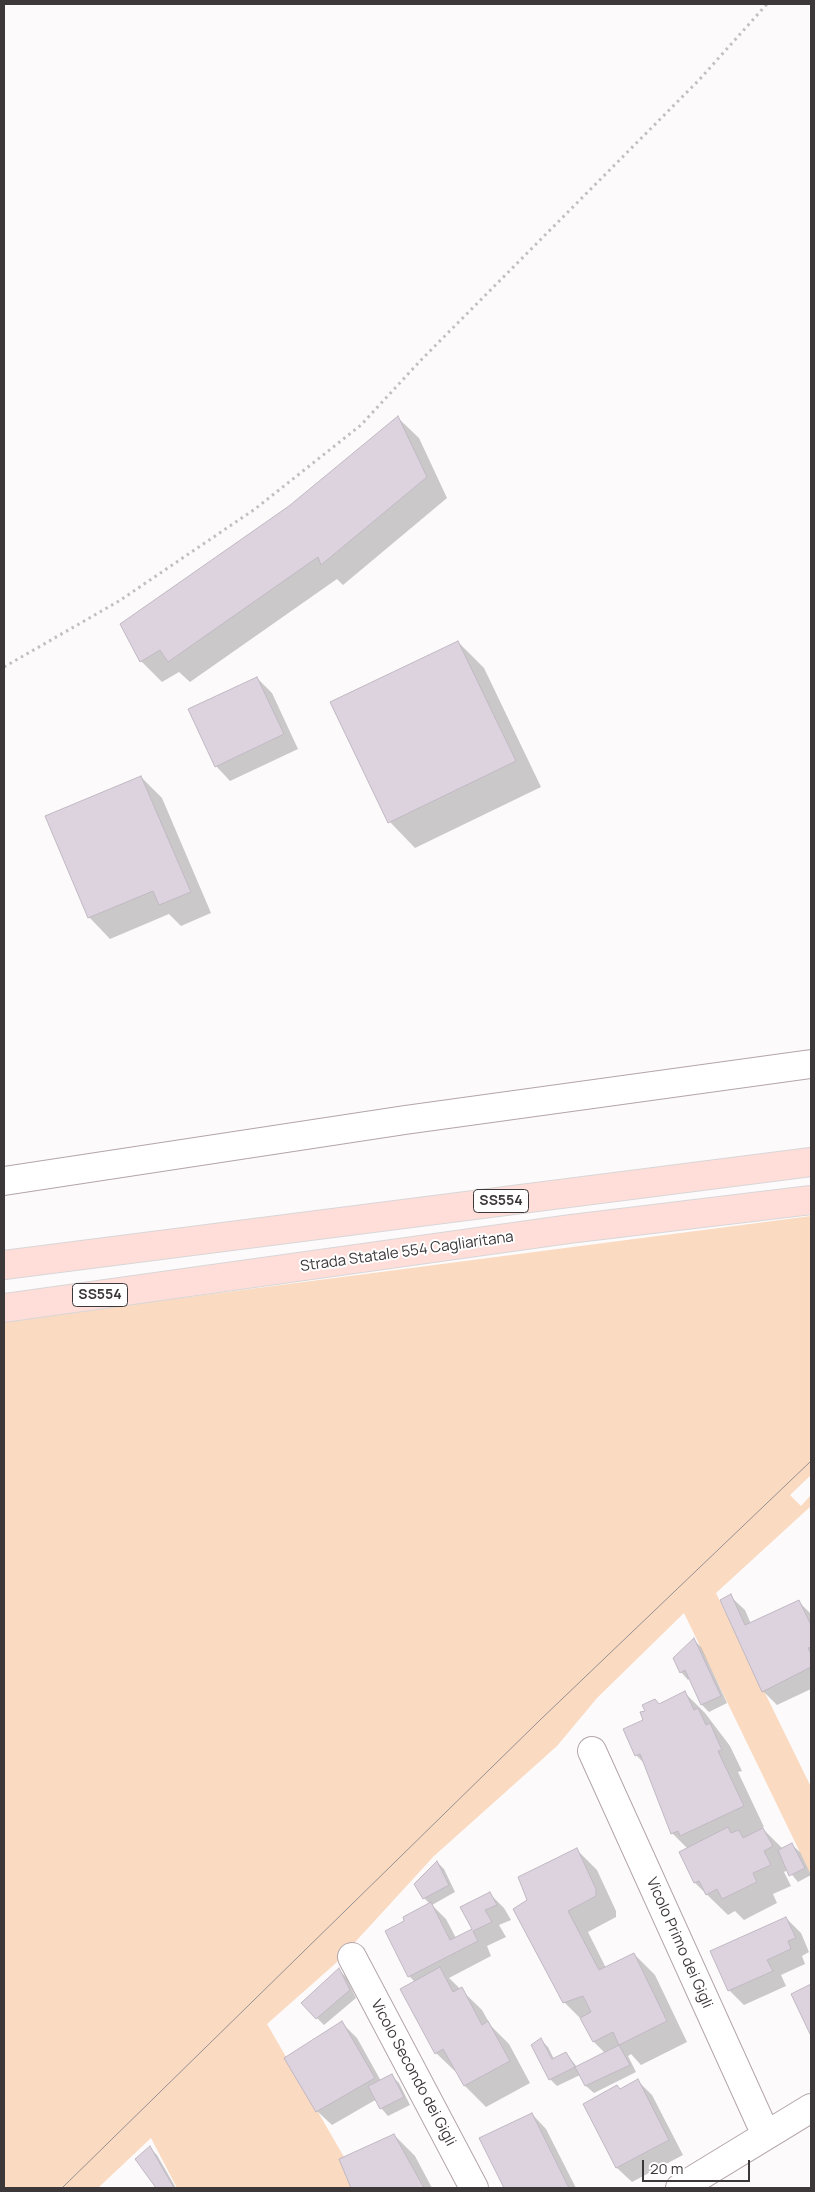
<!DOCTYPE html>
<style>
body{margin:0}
#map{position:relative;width:815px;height:2192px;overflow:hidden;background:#fdfafb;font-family:Manrope,sans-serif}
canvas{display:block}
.frame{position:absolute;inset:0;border:5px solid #3c3739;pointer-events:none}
.scale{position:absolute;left:642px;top:2160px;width:108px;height:22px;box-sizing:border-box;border:2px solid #3c3739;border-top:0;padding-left:6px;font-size:15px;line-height:18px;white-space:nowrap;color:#3c3739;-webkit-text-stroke:4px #fff;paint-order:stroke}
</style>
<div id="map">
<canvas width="815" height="2192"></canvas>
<div class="frame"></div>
<div class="scale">20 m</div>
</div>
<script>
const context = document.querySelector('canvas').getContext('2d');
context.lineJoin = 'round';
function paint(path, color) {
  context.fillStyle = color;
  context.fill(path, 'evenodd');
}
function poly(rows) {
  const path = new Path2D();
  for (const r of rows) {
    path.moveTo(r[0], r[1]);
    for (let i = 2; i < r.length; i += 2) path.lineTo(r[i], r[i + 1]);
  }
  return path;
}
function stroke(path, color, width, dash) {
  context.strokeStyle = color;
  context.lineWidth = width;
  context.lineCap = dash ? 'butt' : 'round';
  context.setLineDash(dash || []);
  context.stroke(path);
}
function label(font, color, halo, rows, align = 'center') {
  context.font = font + ' Manrope,sans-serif';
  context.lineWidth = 4;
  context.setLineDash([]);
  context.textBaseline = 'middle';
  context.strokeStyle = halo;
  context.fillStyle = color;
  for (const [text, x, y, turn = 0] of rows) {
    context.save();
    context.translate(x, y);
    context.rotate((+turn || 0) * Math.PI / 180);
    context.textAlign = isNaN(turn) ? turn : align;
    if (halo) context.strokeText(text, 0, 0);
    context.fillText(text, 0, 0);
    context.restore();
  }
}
paint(poly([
 [811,1216,811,1475,790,1495,801,1506,811,1495,811,1506,716,1593,811,1787,811,1875,684,1613,597,1698,557,1746,434,1856,336,1963,267,2024,362,2188,177,2188,151,2138,98,2188,4,2188,4,1321]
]), '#fadac1');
paint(poly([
 [398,418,419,438,447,498,343,585,337,579,190,682,179,672,162,682,141,661,289,507],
 [458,642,484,668,541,787,415,848,390,822],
 [257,678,272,693,298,749,230,781,216,766],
 [141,777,162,798,211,913,181,926,169,914,110,939,90,918,47,817],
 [730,1596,745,1610,751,1624,798,1601,811,1614,811,1689,777,1705,763,1691],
 [694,1640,701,1647,727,1703,709,1712,702,1705,690,1678,688,1680,681,1672],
 [684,1692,705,1713,730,1746,742,1771,738,1772,764,1827,762,1828,783,1849,792,1845,800,1852,811,1875,798,1882,788,1870,784,1872,791,1886,773,1894,777,1903,744,1920,735,1911,728,1915,695,1883,681,1853,688,1849,672,1833,646,1765,636,1755,645,1721,660,1705],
 [576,1849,597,1870,616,1911,616,1917,588,1932,606,1968,634,1954,655,1975,687,2042,641,2065,631,2054,628,2056,636,2072,594,2093,586,2086,580,2075,557,2086,550,2079,541,2040,548,2047,554,2059,566,2053,577,2067,605,2053,594,2042,584,2022,564,2002,529,1901],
 [437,1862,444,1869,455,1892,432,1905,446,1919,456,1938,473,1930,489,1893,504,1908,511,1920,499,1925,506,1937,487,1946,491,1956,449,1978,482,2010,491,2026,509,2044,530,2083,486,2107,465,2086,458,2074,436,2053,401,1989,415,1982,409,1976,387,1932,430,1904,424,1898],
 [786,1918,801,1933,809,1952,802,1956,805,1964,781,1975,786,1986,744,2005,729,1990],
 [339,1970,346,1977,356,1998,324,2025,302,2003],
 [342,2023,357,2038,381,2081,391,2075,399,2083,410,2105,388,2116,381,2108,377,2099,332,2125,317,2111],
 [638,2081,652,2095,683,2155,632,2182,617,2168,584,2105,620,2091],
 [532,2114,546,2129,576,2188,506,2188,481,2139],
 [394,2135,415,2156,432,2188,352,2188,341,2160],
 [150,2148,157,2155,176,2188,157,2188,137,2160]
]), '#0003');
const building = poly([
 [398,416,427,477,321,565,318,557,168,662,160,650,140,662,120,624,289,506,398,416],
 [458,641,516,761,388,823,330,702,458,641],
 [257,677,284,734,215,767,188,709,257,677],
 [141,776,191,892,159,905,153,891,88,918,45,816,141,776],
 [731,1594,745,1625,799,1600,811,1625,811,1647,808,1648,811,1654,811,1667,762,1692,720,1600,731,1594],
 [694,1638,721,1696,701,1705,685,1670,680,1673,673,1658,694,1638],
 [685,1691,694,1710,698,1708,706,1725,710,1723,722,1750,718,1751,744,1806,680,1836,678,1831,671,1834,640,1754,635,1756,623,1729,643,1720,640,1712,645,1711,642,1705,655,1699,659,1704,685,1691],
 [728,1827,731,1833,739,1830,743,1838,763,1828,773,1846,764,1851,771,1865,753,1873,757,1882,722,1899,717,1889,706,1895,699,1881,694,1883,679,1852,728,1827],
 [792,1843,805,1868,789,1876,778,1850,792,1843],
 [577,1848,596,1889,596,1896,568,1911,599,1970,634,1953,667,2021,619,2045,613,2032,593,2042,580,2018,591,2012,583,1996,563,2003,513,1909,527,1900,518,1877,577,1848],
 [437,1861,449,1885,423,1899,414,1884,437,1861],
 [490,1892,497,1905,485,1910,492,1922,473,1931,478,1941,408,1977,385,1931,404,1921,403,1917,431,1902,450,1940,472,1929,460,1907,490,1892],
 [786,1917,796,1938,788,1941,791,1949,767,1960,773,1971,728,1991,710,1951,786,1917],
 [440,1967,453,1992,462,1987,482,2025,488,2021,510,2061,464,2086,443,2049,435,2054,400,1989,440,1967],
 [339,1968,350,1990,316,2019,301,2003,339,1968],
 [811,1984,811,2036,791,1994,811,1984],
 [342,2021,375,2078,316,2112,284,2058,342,2021],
 [541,2038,552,2059,566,2052,575,2067,549,2080,531,2045,541,2038],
 [619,2045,630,2065,585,2086,575,2067,619,2045],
 [392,2074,404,2097,380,2109,368,2086,392,2074],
 [638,2079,669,2140,616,2168,583,2104,617,2085,620,2089,638,2079],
 [532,2113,569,2188,504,2188,479,2138,532,2113],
 [394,2134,424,2188,351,2188,339,2159,394,2134],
 [150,2146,174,2188,156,2188,135,2159,150,2146]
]);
paint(building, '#dcd3de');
stroke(building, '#c0b8c2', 1);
const minor = poly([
 [4,1181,405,1120,811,1064],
 [592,1751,766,2135],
 [352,1957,474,2188],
 [680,2188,811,2108]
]);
const primary = poly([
 [4,1265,811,1162],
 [4,1308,570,1229,811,1200]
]);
stroke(minor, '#b3a5aa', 30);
stroke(primary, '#d8d7d7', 30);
stroke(poly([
 [4,667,119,601,255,509,361,425,421,360,699,80,767,4]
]), '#c3bfc1', 3, [2.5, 4]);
stroke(minor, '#fff', 28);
stroke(primary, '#ffddd9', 28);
stroke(poly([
 [62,2188,539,1721,811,1461]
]), '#959192', 1);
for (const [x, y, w] of [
 [501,1201,55],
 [100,1295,55]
]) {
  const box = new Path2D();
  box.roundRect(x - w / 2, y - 11.5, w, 23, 4);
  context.fillStyle = '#fff';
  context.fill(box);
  stroke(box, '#3c3739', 1);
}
label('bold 14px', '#3c3739', null, [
 ["SS554",501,1201],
 ["SS554",100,1295]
]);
label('15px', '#3c3739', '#fff', [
 ["Strada Statale 554 Cagliaritana",407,1252,-8],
 ["Vicolo Primo dei Gigli",679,1943,66],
 ["Vicolo Secondo dei Gigli",413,2073,62]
]);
</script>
